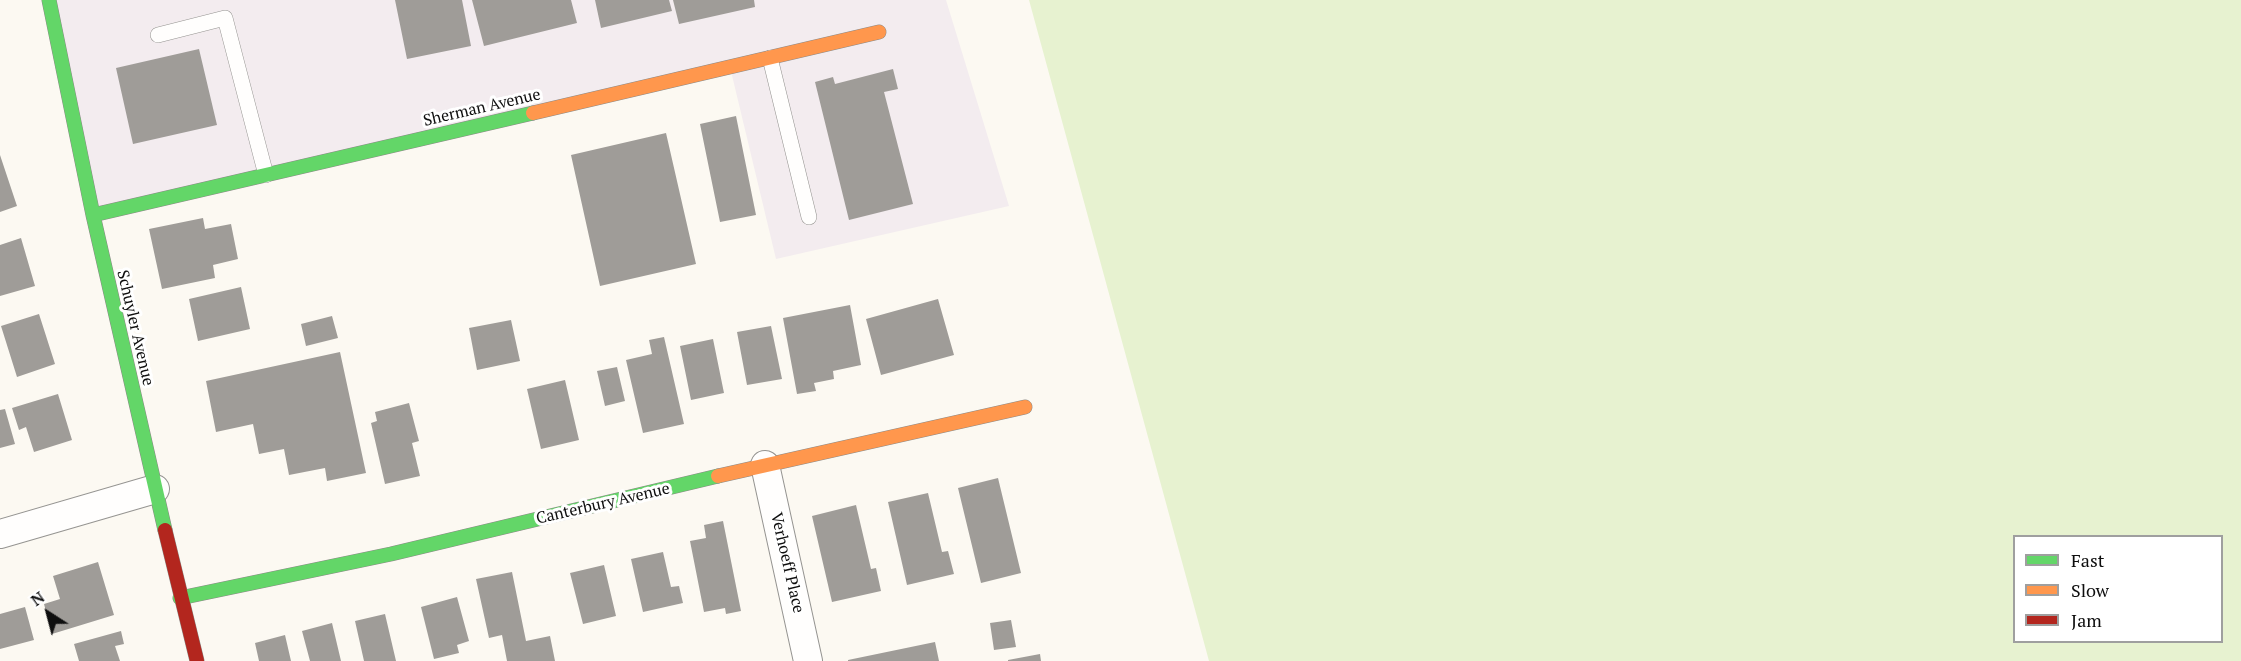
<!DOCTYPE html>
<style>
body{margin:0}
#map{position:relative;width:2241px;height:661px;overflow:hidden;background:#fcf9f2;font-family:"PT Serif",serif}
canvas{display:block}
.legend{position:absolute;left:2013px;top:535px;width:210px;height:108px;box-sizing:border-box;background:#fff;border:2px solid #9f9f9f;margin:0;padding:8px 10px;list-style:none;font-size:18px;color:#0e0e0e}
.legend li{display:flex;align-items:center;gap:12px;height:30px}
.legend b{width:30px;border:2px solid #9f9f9f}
.north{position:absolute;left:18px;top:583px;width:60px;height:60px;-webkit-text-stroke:4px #fff;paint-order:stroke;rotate:324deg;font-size:16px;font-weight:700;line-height:24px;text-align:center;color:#0e0e0e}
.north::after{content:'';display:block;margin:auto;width:21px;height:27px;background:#0e0e0e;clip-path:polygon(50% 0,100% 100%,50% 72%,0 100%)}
</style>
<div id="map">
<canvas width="2241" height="661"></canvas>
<ul class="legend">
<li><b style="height:8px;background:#63d668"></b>Fast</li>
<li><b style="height:8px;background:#ff974d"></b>Slow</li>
<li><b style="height:8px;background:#b3261e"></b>Jam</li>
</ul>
<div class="north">N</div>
</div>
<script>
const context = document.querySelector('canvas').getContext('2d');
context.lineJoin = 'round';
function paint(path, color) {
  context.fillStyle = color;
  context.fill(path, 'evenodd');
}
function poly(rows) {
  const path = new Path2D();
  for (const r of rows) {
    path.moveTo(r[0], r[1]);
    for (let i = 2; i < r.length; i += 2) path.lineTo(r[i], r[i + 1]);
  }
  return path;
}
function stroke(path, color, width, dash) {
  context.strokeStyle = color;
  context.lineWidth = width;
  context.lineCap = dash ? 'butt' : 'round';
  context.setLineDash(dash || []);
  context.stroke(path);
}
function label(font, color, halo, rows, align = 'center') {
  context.font = font + ' "PT Serif",serif';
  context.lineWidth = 6;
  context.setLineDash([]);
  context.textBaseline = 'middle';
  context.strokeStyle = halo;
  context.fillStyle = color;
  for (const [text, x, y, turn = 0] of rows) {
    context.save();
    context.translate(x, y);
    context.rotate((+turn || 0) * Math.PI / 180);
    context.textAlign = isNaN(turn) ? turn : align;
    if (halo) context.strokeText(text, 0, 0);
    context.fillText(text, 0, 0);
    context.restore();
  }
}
paint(poly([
 [49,0,946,0,1009,206,776,259,730,67,93,215]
]), '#f3ecef');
paint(poly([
 [1029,0,2241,0,2241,661,1209,661],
 [2222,536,2222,642,2014,642,2014,536]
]), '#e7f2d0');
paint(poly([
 [395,0,462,0,471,46,407,59],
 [472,0,571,0,577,23,484,46],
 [595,0,669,0,672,11,601,28],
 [673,0,754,0,755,7,679,24],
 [199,49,217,125,133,144,116,68],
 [893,69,898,89,884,92,913,204,849,220,815,82,833,77,835,84],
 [736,116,756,215,720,222,700,124],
 [666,133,696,264,600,286,571,155],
 [0,155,17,206,0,212],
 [203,218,205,229,231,224,238,259,213,265,215,278,162,289,149,229],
 [21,238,35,286,0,296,0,245],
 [241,287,250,329,198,341,189,299],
 [938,299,954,355,881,375,866,319],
 [850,305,861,365,833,371,834,379,814,383,816,391,797,394,783,318],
 [39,314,55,364,17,377,1,326],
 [332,316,338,338,306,346,301,324],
 [511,320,520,361,477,370,469,328],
 [771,326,782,379,747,385,737,332],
 [664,337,684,424,643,433,626,360,652,354,649,340],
 [713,339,724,393,691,400,680,346],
 [340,352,366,473,327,481,325,468,289,475,284,449,259,454,253,424,216,432,206,381],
 [617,367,625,401,605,406,597,371],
 [565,380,579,440,541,449,527,389],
 [58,394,72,440,34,452,26,427,19,430,12,408],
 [409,403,419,441,412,443,420,476,385,484,371,423,377,421,375,412],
 [5,409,15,444,0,448,0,410],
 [998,478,1021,573,981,583,958,488],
 [928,493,942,552,948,551,954,574,907,585,888,502],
 [856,505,871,569,876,568,881,591,832,602,812,516],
 [723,521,741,611,726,614,725,608,704,612,690,541,706,538,704,525],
 [663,552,671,587,679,586,683,603,643,612,631,559],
 [98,562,114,615,52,634,44,604,60,599,53,576],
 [604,565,616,616,583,624,570,573],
 [512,572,526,641,550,636,555,661,507,661,502,635,489,638,476,579],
 [457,597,469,641,457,645,459,653,434,659,421,607],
 [25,607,34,640,0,649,0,614],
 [385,614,396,661,364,661,355,621],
 [1011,620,1016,647,994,650,990,623],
 [332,623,341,661,310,661,302,631],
 [121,631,124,644,115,646,120,661,79,661,74,644],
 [285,635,291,661,259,661,255,643],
 [935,642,939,661,848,661,848,660],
 [1040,654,1041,661,1008,661,1008,660]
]), '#9f9c98');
const lane = poly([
 [158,35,225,18,266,175],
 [770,58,809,217]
]);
const street = poly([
 [765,465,808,661],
 [0,534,155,489]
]);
const fast = poly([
 [49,0,93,215,165,530],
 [93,215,533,113],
 [180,598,391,554,718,476]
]);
const slow = poly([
 [533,113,879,32],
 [718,476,1025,407]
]);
const jam = poly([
 [165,530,197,661]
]);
stroke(lane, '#959491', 16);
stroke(street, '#959491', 30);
stroke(fast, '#8c8a87', 15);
stroke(slow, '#8c8a87', 15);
stroke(jam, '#8c8a87', 15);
stroke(lane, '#fffefd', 15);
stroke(street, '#fffefd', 28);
stroke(fast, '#63d668', 14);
stroke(slow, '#ff974d', 14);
stroke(jam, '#b3261e', 14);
label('16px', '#0e0e0e', '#fff', [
 ["Sherman Avenue",482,108,-13],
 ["Schuyler Avenue",135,328,77],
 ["Canterbury Avenue",603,504,-13],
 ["Verhoeff Place",787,563,77]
]);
</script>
